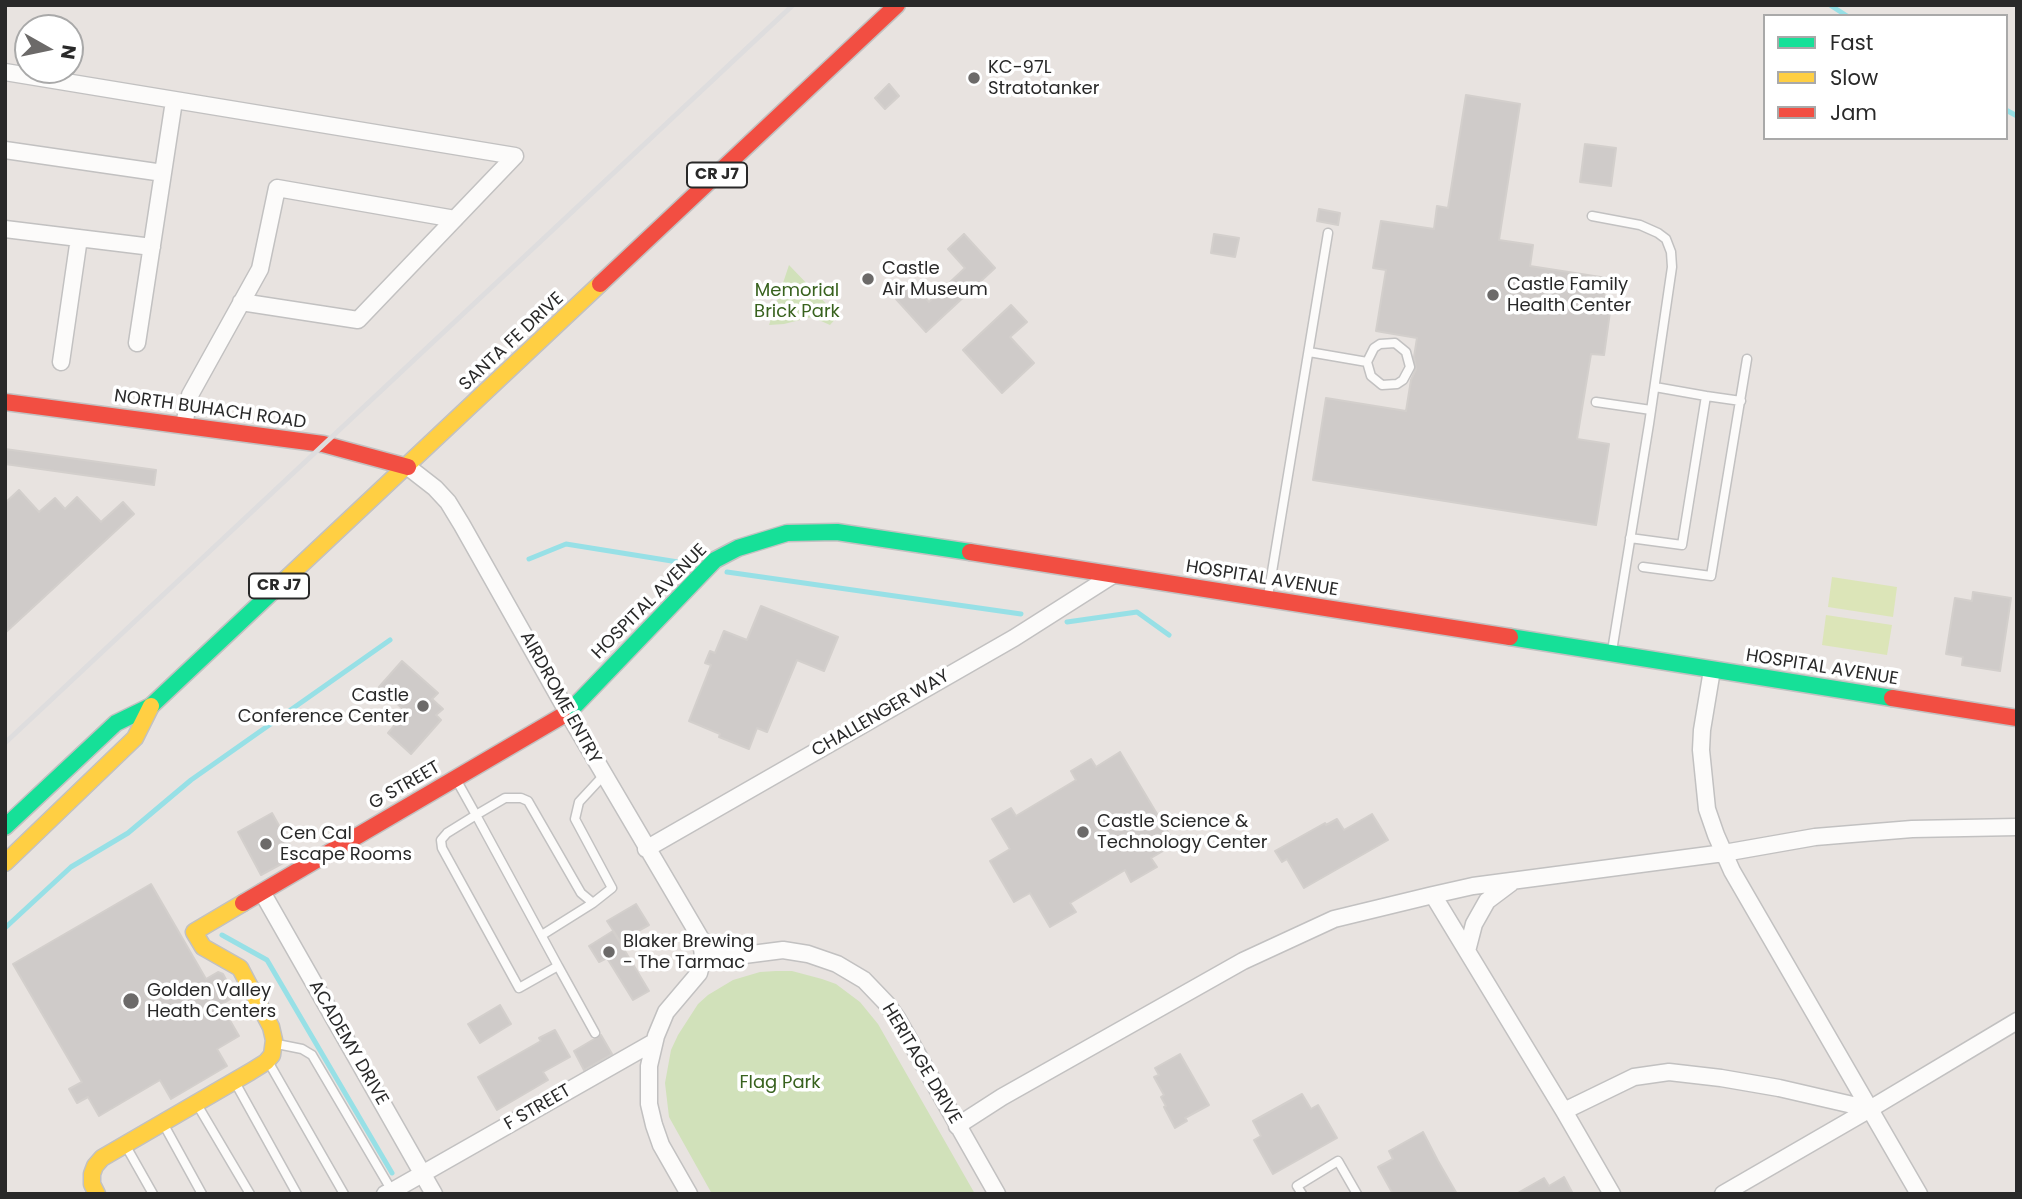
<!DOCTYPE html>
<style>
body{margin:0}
#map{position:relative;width:2022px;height:1199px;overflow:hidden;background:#e8e3e0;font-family:Poppins,sans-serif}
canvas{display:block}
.frame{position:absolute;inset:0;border:7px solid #292929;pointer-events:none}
.legend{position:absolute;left:1763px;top:14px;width:245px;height:126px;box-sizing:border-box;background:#fff;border:2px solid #a9a9a9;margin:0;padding:9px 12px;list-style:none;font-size:21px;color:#292929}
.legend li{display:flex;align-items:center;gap:14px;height:35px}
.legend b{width:35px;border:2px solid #a9a9a9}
.north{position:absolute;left:14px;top:14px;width:70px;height:70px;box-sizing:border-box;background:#fff;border:2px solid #a9a9a9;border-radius:50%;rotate:99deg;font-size:19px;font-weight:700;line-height:28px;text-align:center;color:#292929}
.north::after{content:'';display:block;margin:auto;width:24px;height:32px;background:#6c6a69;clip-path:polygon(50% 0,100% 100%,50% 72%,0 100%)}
</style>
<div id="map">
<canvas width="2022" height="1199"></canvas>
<div class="frame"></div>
<ul class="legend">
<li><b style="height:9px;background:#16e098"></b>Fast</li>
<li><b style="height:9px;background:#ffcf43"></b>Slow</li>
<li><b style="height:9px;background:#f24e42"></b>Jam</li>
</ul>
<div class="north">N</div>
</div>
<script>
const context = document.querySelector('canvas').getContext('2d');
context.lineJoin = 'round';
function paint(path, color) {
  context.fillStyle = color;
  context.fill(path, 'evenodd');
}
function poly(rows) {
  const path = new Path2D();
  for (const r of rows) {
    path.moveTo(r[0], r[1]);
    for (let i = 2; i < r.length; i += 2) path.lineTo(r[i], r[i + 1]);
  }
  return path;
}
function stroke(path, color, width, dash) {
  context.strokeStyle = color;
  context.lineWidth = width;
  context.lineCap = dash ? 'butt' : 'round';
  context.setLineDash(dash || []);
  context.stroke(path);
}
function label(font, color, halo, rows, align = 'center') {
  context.font = font + ' Poppins,sans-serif';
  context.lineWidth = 7;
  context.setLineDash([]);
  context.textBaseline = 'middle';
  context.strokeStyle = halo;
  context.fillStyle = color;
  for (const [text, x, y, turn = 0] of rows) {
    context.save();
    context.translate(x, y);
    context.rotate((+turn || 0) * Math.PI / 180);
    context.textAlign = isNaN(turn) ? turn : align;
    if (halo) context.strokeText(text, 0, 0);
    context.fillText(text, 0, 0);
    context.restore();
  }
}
paint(poly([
 [789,265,838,316,830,325,812,317,784,324,769,325],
 [776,971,792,971,822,979,836,984,860,1002,878,1024,975,1194,712,1194,669,1117,665,1083,671,1050,678,1035,698,1004,708,995,733,980,760,972]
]), '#d1e1ba');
paint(poly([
 [1832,577,1897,587,1893,617,1828,607],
 [1826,615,1892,625,1887,655,1822,645]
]), '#dce5b8');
stroke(poly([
 [1830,5,1847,16],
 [2006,110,2017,116],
 [529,559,566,544,678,562],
 [727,572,1021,614],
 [1067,622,1137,612,1169,635],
 [5,928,71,867,128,833,191,780,390,640],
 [222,935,267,960,392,1173]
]), '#97e0e6', 5);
const building = poly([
 [889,84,899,96,885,109,875,98,889,84],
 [1466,95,1520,104,1499,240,1533,245,1530,266,1607,278,1602,310,1610,312,1604,355,1591,354,1577,439,1609,444,1596,525,1313,480,1326,398,1406,411,1411,380,1416,369,1414,357,1417,338,1376,331,1386,270,1373,268,1381,221,1434,229,1437,206,1448,208,1466,95],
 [1585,144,1616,148,1611,186,1580,182,1585,144],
 [1319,209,1340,213,1338,225,1317,221,1319,209],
 [964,234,995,268,926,332,896,299,912,283,929,302,965,268,948,249,964,234],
 [1214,234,1239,238,1235,257,1211,253,1214,234],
 [1011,305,1027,322,1010,337,1034,363,1002,393,963,350,1011,305],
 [5,449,156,470,154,485,5,464,5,449],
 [19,490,39,512,55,498,65,509,77,497,101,522,123,502,134,514,5,633,5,503,19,490],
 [1973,592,2011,598,2000,671,1962,665,1963,657,1946,654,1955,598,1972,601,1973,592],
 [761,606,838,637,824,671,797,660,767,732,757,728,749,749,719,737,720,734,689,721,711,665,705,663,710,651,715,653,724,631,747,640,761,606],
 [402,661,438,693,432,699,443,709,436,715,441,720,411,754,388,733,406,712,379,687,402,661],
 [1120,752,1175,844,1151,858,1157,867,1131,882,1125,870,1070,903,1076,912,1050,927,1030,893,1014,902,990,861,1010,849,992,819,1011,808,1016,816,1076,780,1071,771,1091,759,1096,767,1120,752],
 [272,813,296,856,261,875,238,832,272,813],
 [1372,814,1388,840,1304,888,1287,859,1282,862,1275,851,1325,823,1326,825,1337,819,1344,830,1372,814],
 [151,884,206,979,218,972,223,974,235,996,221,1005,239,1036,217,1049,227,1066,171,1099,160,1080,99,1116,88,1097,77,1103,69,1089,82,1082,13,964,151,884],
 [636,904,649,925,620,941,607,921,636,904],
 [613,931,649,991,633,1000,607,958,599,962,589,946,613,931],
 [500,1005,511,1024,480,1043,468,1024,500,1005],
 [555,1030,570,1057,543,1072,548,1080,497,1110,478,1077,541,1041,539,1038,555,1030],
 [601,1035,612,1054,584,1070,574,1051,601,1035],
 [1180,1054,1209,1105,1185,1118,1187,1121,1175,1128,1164,1107,1166,1106,1161,1097,1164,1095,1154,1077,1159,1075,1155,1068,1180,1054],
 [1302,1094,1311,1109,1318,1105,1337,1138,1273,1174,1254,1140,1261,1136,1253,1121,1302,1094],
 [1423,1132,1438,1161,1457,1194,1393,1194,1378,1167,1393,1159,1389,1151,1423,1132],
 [1564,1177,1573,1194,1516,1194,1544,1178,1549,1186,1564,1177]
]);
paint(building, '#cfcbc9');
stroke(building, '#d3cfcc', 2);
const lane = poly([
 [1592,216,1640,225,1658,233,1666,239,1671,252,1672,267,1649,424,1612,651],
 [1309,352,1367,362,1371,376,1382,385,1397,384,1403,380,1410,367,1406,352,1395,343,1380,344,1374,348,1367,362],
 [1706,396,1741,401],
 [1596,402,1651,410],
 [1630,538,1682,545,1706,396,1655,387],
 [1643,567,1711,576,1747,359],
 [1268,596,1328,233],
 [457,781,476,815,447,833,441,840,442,848,519,988,558,966,595,1033],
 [542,935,593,903],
 [558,966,476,815,505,798,521,798,528,801,581,893,593,903,612,888,575,819,579,802,604,775],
 [277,1044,302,1049,312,1055,392,1191],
 [269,1063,344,1194],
 [236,1084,297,1194],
 [198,1106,250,1194],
 [164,1125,202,1194],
 [127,1148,153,1194],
 [1302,1194,1297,1186,1338,1161,1357,1194]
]);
const street = poly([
 [5,72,515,156,358,320,241,302],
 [5,150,163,173],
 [5,229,152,247],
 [137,343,174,101],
 [61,362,79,238],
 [184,425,190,395,260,269,277,188,455,219],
 [408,467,435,488,448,502,462,525,568,713,701,939,714,951,728,955,744,955,783,950,808,954,837,964,864,980,887,1004,897,1018,997,1194],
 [1712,670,1702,730,1701,750,1707,809,1716,835,1732,871,1919,1194],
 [646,849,1014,638,1113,575],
 [262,892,434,1194],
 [1433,895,1473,886,1724,853,1815,837,1912,829,2017,827],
 [1467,951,1474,924,1487,901,1511,883],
 [1564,1111,1634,1077,1669,1072,1721,1078,1779,1088,1870,1109],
 [957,1126,1002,1097,1243,961,1334,919,1433,895,1564,1111,1612,1194],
 [385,1194,394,1190,654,1042],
 [689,1194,661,1145,654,1125,649,1104,649,1066,656,1036,666,1012,699,973,703,957,701,939],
 [1723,1194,1870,1109,2017,1021]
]);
const fast = poly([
 [1510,637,1892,698],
 [562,716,568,713,715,560,738,548,787,533,837,532,970,552],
 [5,827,116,723,151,706,287,578]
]);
const slow = poly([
 [287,578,600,284],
 [5,863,135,738,151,706],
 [97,1194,92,1184,92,1174,95,1166,102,1158,250,1072,266,1062,272,1055,274,1040,271,1027,240,968,203,947,194,932,243,903]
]);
const jam = poly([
 [600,284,897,5],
 [5,402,323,444,408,467],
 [970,552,1510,637],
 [1892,698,2017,718],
 [243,903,562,716]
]);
stroke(lane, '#c2c1c1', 11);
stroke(street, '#c2c1c1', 19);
stroke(fast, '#c2c1c1', 19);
stroke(slow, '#c2c1c1', 19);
stroke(jam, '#c2c1c1', 19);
stroke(lane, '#fcfbfa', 8);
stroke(street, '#fcfbfa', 16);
stroke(fast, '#16e098', 16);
stroke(slow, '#ffcf43', 16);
stroke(jam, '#f24e42', 16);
stroke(poly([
 [5,743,793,5]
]), '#deddde', 5);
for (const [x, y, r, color] of [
 [974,78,7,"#6c6a69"],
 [868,279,7,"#6c6a69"],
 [1493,295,7,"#6c6a69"],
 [423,706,7,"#6c6a69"],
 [1083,832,7,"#6c6a69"],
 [266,844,7,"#6c6a69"],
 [609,952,7,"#6c6a69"],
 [131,1001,9,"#6c6a69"]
]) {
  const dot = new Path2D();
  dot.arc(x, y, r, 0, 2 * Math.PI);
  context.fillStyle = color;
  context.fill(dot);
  stroke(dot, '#fff', 2.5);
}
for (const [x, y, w] of [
 [717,175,60],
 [279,586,60]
]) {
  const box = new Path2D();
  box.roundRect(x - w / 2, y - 12.5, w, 25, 5);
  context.fillStyle = '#fff';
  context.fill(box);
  stroke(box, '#292929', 2);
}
label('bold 16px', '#292929', null, [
 ["CR J7",717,175],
 ["CR J7",279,586]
]);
label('18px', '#292929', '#fff', [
 ["KC-97L",988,68],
 ["Stratotanker",988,89],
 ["Castle",882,269],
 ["Air Museum",882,290],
 ["Castle Family",1507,285],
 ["Health Center",1507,306],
 ["Castle",409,696,"right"],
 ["Conference Center",409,717,"right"],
 ["Castle Science &",1097,822],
 ["Technology Center",1097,843],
 ["Cen Cal",280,834],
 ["Escape Rooms",280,855],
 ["Blaker Brewing",623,942],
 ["- The Tarmac",623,963],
 ["Golden Valley",147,991],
 ["Heath Centers",147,1012]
], 'left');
label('18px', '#38621e', '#fff', [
 ["Memorial",797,291],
 ["Brick Park",797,312],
 ["Flag Park",780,1083]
]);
label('18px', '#292929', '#fff', [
 ["SANTA FE DRIVE",512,342,-43],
 ["NORTH BUHACH ROAD",210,410,8],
 ["HOSPITAL AVENUE",1262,579,9],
 ["HOSPITAL AVENUE",650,602,-45],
 ["HOSPITAL AVENUE",1822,668,9],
 ["AIRDROME ENTRY",560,698,61],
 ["CHALLENGER WAY",881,714,-30],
 ["G STREET",405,786,-30],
 ["ACADEMY DRIVE",348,1043,60],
 ["HERITAGE DRIVE",921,1064,59],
 ["F STREET",538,1108,-30]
]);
</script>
